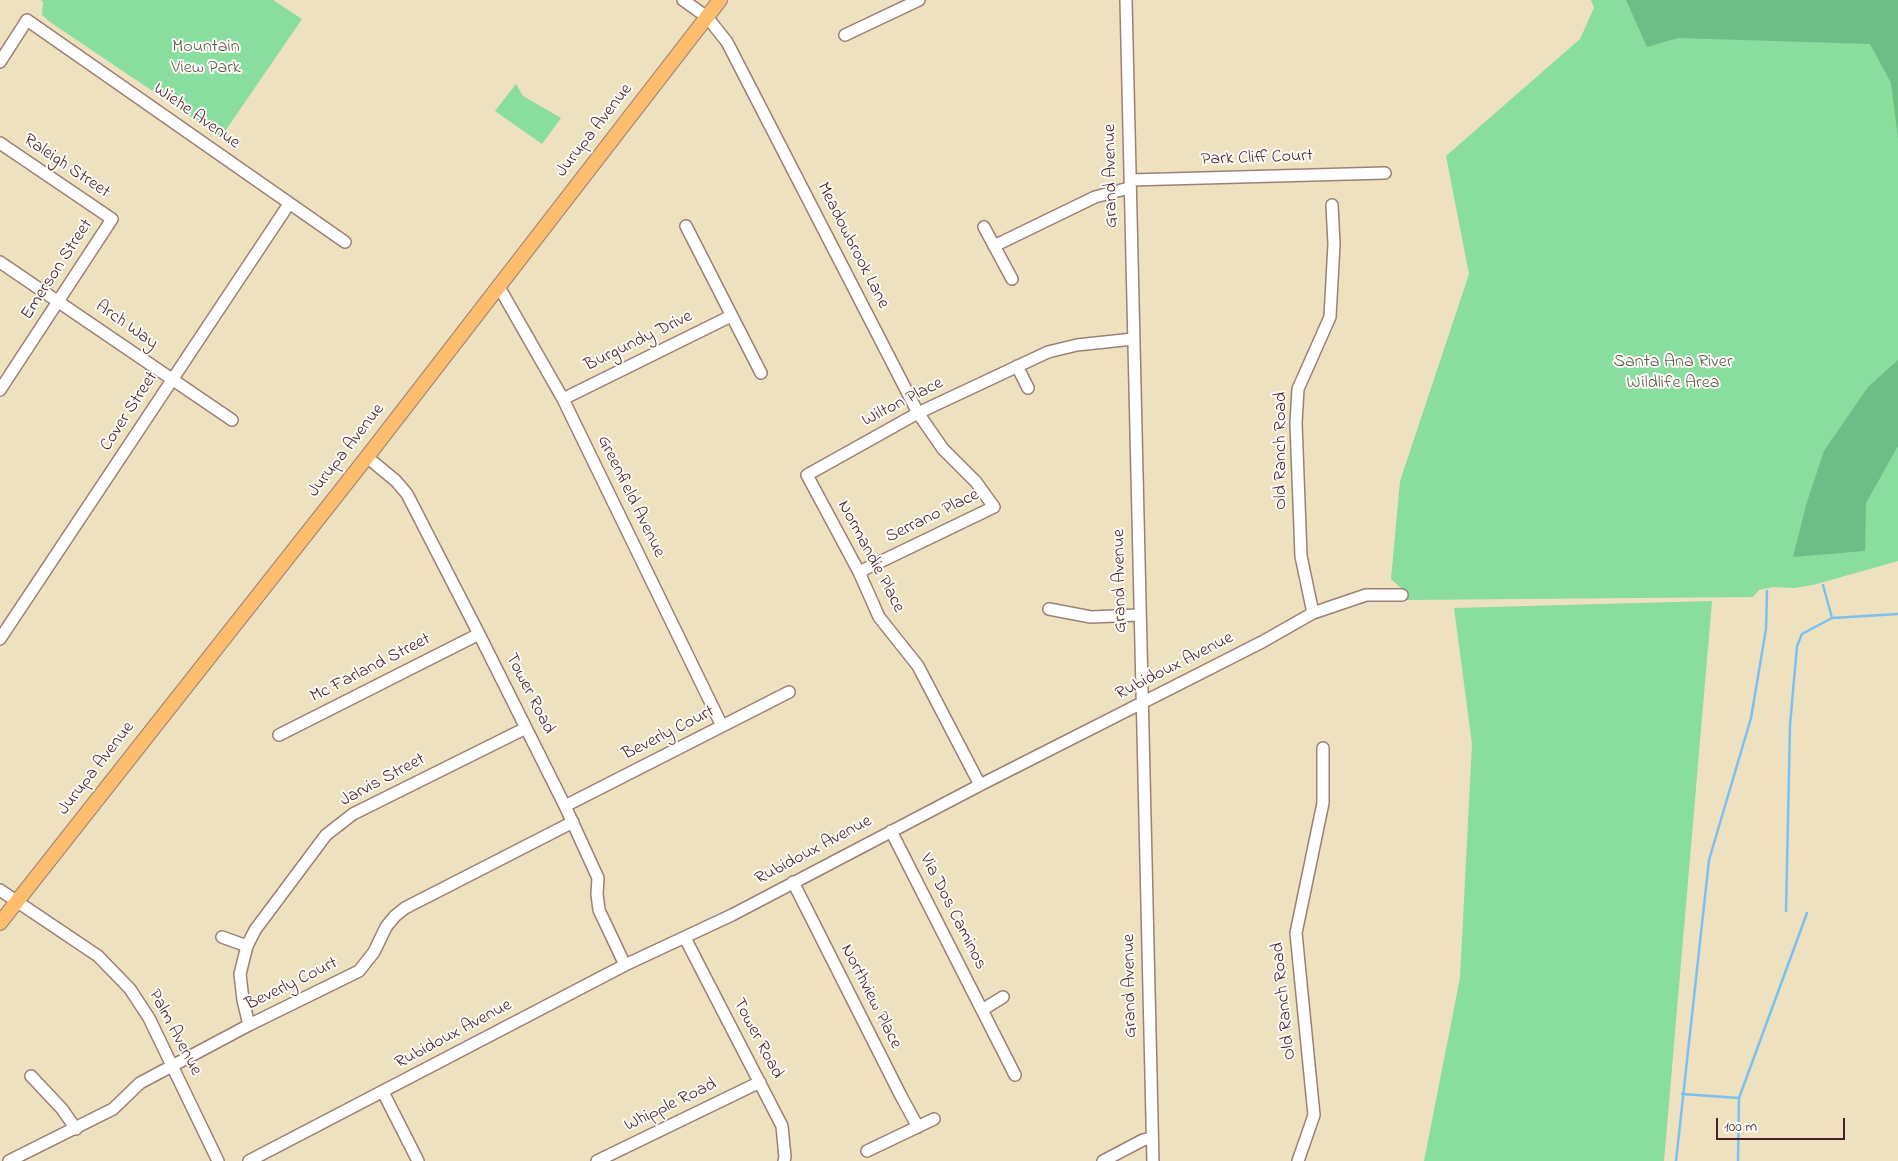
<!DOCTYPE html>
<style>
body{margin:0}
#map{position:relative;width:1898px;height:1161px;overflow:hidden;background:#ede1c0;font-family:"Indie Flower",sans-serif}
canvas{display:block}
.scale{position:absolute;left:1716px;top:1118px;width:129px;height:22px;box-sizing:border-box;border:2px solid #4a1f2b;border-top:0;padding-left:6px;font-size:15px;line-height:18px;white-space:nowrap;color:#4a1f2b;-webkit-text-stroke:4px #fdfcf7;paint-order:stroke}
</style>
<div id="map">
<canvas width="1898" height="1161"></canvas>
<div class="scale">100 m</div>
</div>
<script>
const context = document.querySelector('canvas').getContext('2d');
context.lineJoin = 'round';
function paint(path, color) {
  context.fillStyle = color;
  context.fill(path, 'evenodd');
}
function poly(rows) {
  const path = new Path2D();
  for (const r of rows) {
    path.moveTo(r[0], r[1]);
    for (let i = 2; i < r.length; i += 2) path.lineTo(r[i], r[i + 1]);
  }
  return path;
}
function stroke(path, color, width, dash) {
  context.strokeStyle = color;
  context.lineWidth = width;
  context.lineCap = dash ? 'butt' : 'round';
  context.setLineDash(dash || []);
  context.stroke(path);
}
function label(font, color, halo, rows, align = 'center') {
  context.font = font + ' "Indie Flower",sans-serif';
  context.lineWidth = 4;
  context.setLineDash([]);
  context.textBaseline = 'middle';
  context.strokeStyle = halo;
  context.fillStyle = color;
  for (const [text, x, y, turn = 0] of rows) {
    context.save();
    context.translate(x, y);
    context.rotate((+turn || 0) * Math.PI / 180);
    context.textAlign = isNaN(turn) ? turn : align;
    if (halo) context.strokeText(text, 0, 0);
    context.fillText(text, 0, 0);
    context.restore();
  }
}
paint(poly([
 [41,0,273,0,302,19,221,137,50,22,42,15,43,2],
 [1591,0,1898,0,1898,561,1813,585,1794,588,1773,587,1759,590,1753,597,1405,600,1404,591,1391,579,1400,481,1469,274,1446,156,1580,39,1594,8],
 [516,84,523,96,561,118,542,144,495,111],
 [1712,601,1664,1161,1424,1161,1460,978,1472,744,1454,608]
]), '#88dd9f');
paint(poly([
 [1626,0,1898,0,1898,138,1891,83,1870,44,1678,38,1647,47],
 [1898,360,1898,446,1866,503,1865,551,1793,557,1807,502,1824,451,1868,387]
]), '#6ebc86');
stroke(poly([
 [1832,618,1898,614],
 [1786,911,1790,725,1797,646,1802,634,1832,618,1823,585],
 [1682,1094,1739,1098,1738,1161],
 [1739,1098,1807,913],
 [1676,1161,1709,860,1751,718,1766,629,1767,591]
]), '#7ac0f1', 2.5);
const minor = poly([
 [683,0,707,17,727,42,918,413,943,449,976,482,994,507,859,572],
 [1126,0,1153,1161],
 [845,35,919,0],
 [0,62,27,20,345,242],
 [0,143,112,219,0,390],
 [1130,180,1385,173],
 [686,226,761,373],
 [984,227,1012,279],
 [994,246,1095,197,1129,188],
 [0,262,232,420],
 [499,287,563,399,722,726],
 [1017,366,1028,388],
 [563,399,731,316],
 [367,457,396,481,407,494,479,634,565,806,598,878,597,894,599,910,625,965],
 [1049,609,1091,617,1139,615],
 [1313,613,1301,556,1296,423,1298,389,1330,317,1334,244,1332,205],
 [0,639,289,204],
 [279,735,479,634],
 [980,785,918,666,879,617,859,572,807,475,918,413,1048,352,1077,345,1133,339],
 [565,806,789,692],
 [891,831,1015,1075],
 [793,882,901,1096,918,1127],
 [0,890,98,956,130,989,149,1018,218,1161],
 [222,937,247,946],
 [685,938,782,1126,785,1157,784,1161],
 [982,1010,1003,997],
 [249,1025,243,1000,240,974,247,946,255,930,326,835,353,814,526,728],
 [31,1076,62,1109,76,1129],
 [383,1092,418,1161],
 [867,1151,934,1119],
 [9,1161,113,1109,140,1083,249,1025,359,971,374,952,386,927,395,916,405,908,573,822],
 [249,1161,625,965,732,915,980,785,1262,642,1313,613,1366,595,1402,595],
 [597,1161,760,1082],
 [1103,1161,1143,1140,1152,1138],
 [1298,1161,1314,1115,1296,933,1323,803,1323,748]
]);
const major = poly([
 [0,923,367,457,720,0]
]);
stroke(minor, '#9c8076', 14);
stroke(major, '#9c8076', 16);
stroke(minor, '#fff', 11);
stroke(major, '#fcbd6f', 14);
label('18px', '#5d584e', '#fdfcf7', [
 ["Mountain",206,48],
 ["View Park",206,69],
 ["Santa Ana River",1673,363],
 ["Wildlife Area",1673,384]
]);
label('18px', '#4a1f2b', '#fdfcf7', [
 ["Wiehe Avenue",196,117,35],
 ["Jurupa Avenue",595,131,-52],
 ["Park Cliff Court",1257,159,-2],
 ["Raleigh Street",66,167,34],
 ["Grand Avenue",1112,176,-91],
 ["Meadowbrook Lane",852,246,63],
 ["Emerson Street",58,270,-57],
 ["Arch Way",126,326,35],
 ["Burgundy Drive",639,342,-26],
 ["Wilton Place",903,403,-27],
 ["Cover Street",130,412,-57],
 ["Jurupa Avenue",347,451,-52],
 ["Old Ranch Road",1282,451,-90],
 ["Greenfield Avenue",630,497,64],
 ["Serrano Place",933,517,-26],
 ["Normandie Place",870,557,62],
 ["Grand Avenue",1121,581,-91],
 ["Rubidoux Avenue",1175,667,-27],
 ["Mc Farland Street",371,669,-27],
 ["Tower Road",529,694,63],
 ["Beverly Court",669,734,-27],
 ["Jurupa Avenue",97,769,-52],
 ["Jarvis Street",383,781,-28],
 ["Rubidoux Avenue",814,851,-28],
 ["Via Dos Caminos",952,912,63],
 ["Beverly Court",292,985,-26],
 ["Grand Avenue",1131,986,-91],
 ["Northview Place",870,997,63],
 ["Old Ranch Road",1285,1001,-96],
 ["Palm Avenue",174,1033,62],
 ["Rubidoux Avenue",454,1035,-28],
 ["Tower Road",757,1039,62],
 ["Whipple Road",671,1106,-26]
]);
</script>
